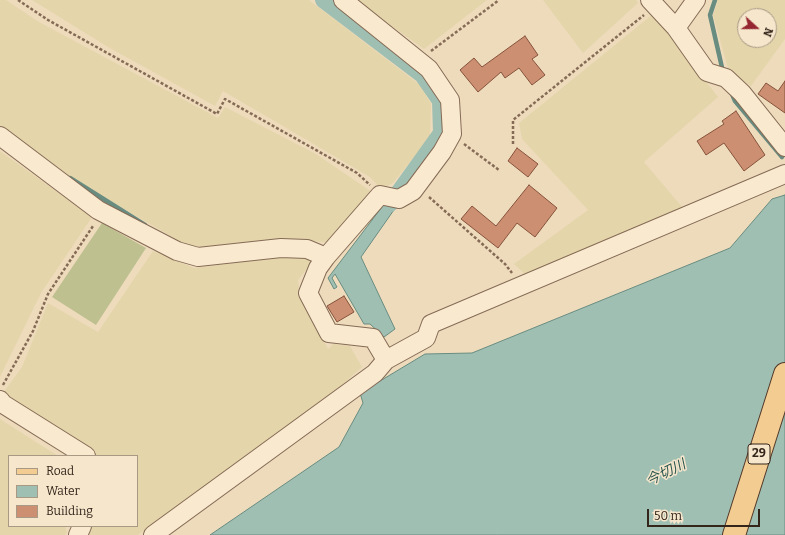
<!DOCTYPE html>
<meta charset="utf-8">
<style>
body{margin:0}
#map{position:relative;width:785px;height:535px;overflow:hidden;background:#eedbbc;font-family:Bitter,serif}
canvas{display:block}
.legend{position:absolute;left:8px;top:455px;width:130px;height:72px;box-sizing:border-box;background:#f5e6cc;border:1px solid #a89985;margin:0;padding:5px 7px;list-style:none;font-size:12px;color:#34251b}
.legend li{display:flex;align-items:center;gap:8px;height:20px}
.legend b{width:20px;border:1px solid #a89985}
.north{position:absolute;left:737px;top:8px;width:40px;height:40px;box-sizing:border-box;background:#f5e6cc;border:1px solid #a89985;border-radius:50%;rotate:111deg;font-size:11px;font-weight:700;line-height:16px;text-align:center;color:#34251b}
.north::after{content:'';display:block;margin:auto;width:14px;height:18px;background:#952530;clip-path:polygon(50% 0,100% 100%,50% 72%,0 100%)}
.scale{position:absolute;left:647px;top:509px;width:113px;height:18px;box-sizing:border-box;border:2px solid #34251b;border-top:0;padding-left:5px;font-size:12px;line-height:14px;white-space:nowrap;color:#34251b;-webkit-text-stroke:3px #f5e6cc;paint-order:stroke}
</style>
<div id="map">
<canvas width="785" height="535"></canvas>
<ul class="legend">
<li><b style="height:5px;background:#f3cc92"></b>Road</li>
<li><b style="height:11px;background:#a0bfb3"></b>Water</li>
<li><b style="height:11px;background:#cd8f71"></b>Building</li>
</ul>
<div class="north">N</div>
<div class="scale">50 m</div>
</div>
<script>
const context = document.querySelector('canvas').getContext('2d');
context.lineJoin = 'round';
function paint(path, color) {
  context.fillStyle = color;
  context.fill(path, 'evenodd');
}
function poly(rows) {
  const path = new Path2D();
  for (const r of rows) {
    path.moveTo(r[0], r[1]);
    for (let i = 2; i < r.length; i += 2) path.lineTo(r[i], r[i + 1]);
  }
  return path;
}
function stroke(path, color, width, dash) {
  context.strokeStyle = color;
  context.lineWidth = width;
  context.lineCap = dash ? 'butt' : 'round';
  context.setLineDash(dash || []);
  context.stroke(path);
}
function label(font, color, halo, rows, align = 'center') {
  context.font = font + ' Bitter,"Noto Sans JP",serif';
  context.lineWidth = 3;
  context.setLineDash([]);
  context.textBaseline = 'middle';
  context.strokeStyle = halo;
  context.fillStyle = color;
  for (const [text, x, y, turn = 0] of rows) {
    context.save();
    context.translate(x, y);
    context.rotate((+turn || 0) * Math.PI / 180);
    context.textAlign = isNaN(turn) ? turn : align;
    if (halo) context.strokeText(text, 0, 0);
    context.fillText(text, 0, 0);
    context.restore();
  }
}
paint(poly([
 [0,0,6,0,39,22,218,118,225,107,316,154,375,194,334,243,312,241,262,242,213,248,186,245,69,177,0,126],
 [32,0,309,0,420,85,431,104,430,137,393,183,381,189,370,177,223,91,215,106,108,47],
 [355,0,487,0,424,49],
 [543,0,636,0,638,3,583,53],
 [718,0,785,0,785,39,751,86,729,72,713,15],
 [745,16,769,16,769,40,745,40],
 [653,14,718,97,644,162,683,208,528,277,514,264,588,210,522,139,519,123],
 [0,151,92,217,41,293,0,377],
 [153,251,194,268,301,255,314,260,298,280,300,297,328,349,333,344,350,346,362,367,327,398,138,535,85,535,89,526,137,526,137,456,93,456,3,393,22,367,48,303,98,332],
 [0,419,58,456,9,456,9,526,65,526,67,532,65,535,0,535]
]), '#e4d5aa');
paint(poly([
 [102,223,146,248,96,325,52,297]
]), '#bec090');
const water = poly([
 [785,195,785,535,210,535,339,447,363,403,360,393,425,354,472,353,730,248,772,199,785,195],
 [385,203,396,207,361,257,395,329,384,337,370,324,364,324,335,274,332,278,337,287,334,289,328,278,385,203]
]);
paint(water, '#a0bfb3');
stroke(water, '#688c80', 1);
stroke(poly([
 [715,0,710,15,723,72],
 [732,94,735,101,782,157],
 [70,178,145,225]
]), '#688c80', 4.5);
stroke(poly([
 [323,0,422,75,440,101,441,133,390,204]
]), '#a0bfb3', 16);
const building = poly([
 [525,36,538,55,532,59,545,75,532,85,519,68,505,78,501,72,478,92,460,70,474,58,482,67,525,36],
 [785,81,785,113,758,94,766,83,778,91,785,81],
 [736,111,765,155,744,171,724,143,706,155,697,141,724,124,722,121,736,111],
 [517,148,538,164,528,177,508,161,517,148],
 [529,185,557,208,535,237,517,223,498,248,461,219,472,206,496,226,529,185],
 [344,296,354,312,337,322,327,306,344,296]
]);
paint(building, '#cd8f71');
stroke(building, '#85523b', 1);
const street = poly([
 [650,0,676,28,707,72,726,78,742,93,785,147],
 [676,28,696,0],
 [0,136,98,210,177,251,198,257,281,248,307,249,326,257,380,195,399,199,413,191,442,152,452,134,450,100,429,69,343,0],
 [326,257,318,268,308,293,329,333,373,338,386,360],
 [0,400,3,404,86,456],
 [78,535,82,526],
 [153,535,375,373,386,360,426,338,431,324,785,174]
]);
const primary = poly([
 [734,535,785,374]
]);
stroke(street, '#856b56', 20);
stroke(primary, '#533a2a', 24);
stroke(poly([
 [18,0,48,20,217,114,225,99,357,173,370,185],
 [431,51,499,0],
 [464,144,499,170],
 [513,144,513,120,644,15],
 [429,197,505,264,512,273],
 [3,385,33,331,48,294,93,226]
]), '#856b56', 2.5, [3, 2]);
stroke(street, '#f9e9cf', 18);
stroke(primary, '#f3cc92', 22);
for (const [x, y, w] of [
 [759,454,22]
]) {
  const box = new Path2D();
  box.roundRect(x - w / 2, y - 10, w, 20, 3);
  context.fillStyle = '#f5e6cc';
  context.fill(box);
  stroke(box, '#34251b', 1);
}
label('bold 12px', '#34251b', null, [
 ["29",759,454]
]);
label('italic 14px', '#2a554e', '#f5e6cc', [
 ["今切川",666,473,-26]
]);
</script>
